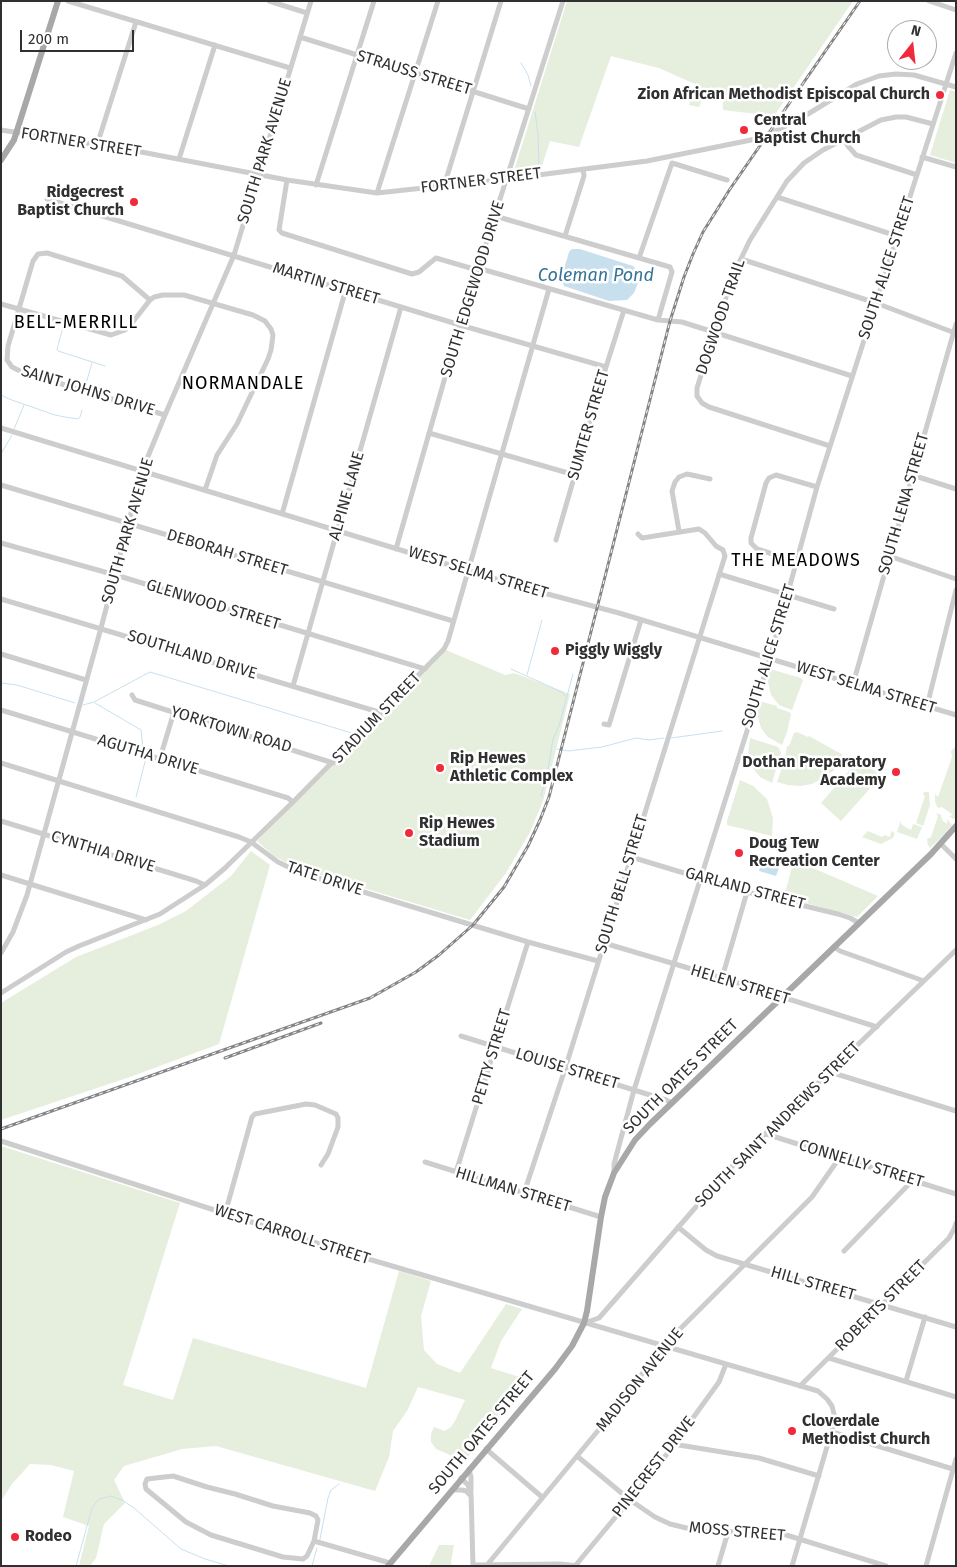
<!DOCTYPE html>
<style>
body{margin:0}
#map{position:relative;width:957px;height:1567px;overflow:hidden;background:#fff;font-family:"Fira Sans",sans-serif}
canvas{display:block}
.frame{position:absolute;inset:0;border:2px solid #303030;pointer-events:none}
.north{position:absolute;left:887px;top:20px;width:50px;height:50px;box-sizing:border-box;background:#fff;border:1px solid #acacac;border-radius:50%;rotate:16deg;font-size:14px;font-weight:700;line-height:20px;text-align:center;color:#303030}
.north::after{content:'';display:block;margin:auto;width:18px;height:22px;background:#f0293b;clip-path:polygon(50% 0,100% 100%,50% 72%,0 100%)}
.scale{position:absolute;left:20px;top:30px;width:114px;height:22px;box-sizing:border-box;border:2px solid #303030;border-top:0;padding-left:6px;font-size:15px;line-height:18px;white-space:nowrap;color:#303030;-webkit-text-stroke:4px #fff;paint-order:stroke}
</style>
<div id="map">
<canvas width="957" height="1567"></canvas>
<div class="frame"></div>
<div class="north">N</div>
<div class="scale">200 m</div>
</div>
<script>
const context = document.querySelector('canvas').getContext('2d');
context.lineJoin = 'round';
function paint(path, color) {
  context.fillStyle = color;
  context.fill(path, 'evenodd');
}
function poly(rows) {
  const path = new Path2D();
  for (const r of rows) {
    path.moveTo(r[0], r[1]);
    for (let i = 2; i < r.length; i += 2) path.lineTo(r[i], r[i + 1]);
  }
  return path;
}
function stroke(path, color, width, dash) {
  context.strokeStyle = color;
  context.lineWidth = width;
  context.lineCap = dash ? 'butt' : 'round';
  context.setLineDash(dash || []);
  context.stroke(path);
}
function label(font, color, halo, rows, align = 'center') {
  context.font = font + ' "Fira Sans",sans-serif';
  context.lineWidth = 5;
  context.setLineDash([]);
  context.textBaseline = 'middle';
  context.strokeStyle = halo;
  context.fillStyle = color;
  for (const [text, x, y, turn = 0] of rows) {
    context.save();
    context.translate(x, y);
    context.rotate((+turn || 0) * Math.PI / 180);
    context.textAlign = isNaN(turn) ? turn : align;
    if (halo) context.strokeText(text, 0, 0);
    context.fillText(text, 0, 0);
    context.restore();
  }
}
paint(poly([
 [567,1,853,1,774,116,723,110,722,90,706,88,699,107,689,105,695,84,659,68,611,56,579,147,550,141,541,169,513,174],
 [950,90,956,92,956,163,930,155],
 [446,650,505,675,514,673,570,694,543,801,530,832,506,873,470,920,294,867,273,855,257,841],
 [770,669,801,678,803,680,792,710,779,705,771,695,768,682],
 [759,701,777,706,777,708,789,712,791,714,787,732,782,745,768,737,761,728,757,714],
 [797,732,808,737,809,736,843,755,834,770,825,777,812,784,800,786,788,785,777,782,785,759,787,746,789,746,794,733],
 [750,738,778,747,781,752,772,783,760,777,751,766,748,754],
 [956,746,956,817,953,819,949,816,953,815,942,807,938,808,935,802,935,794,938,797,952,757,951,751],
 [860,758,881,776,841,821,821,803],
 [740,780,753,786,767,799,773,818,772,836,727,825,727,821],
 [924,792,929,792,930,805,923,826,916,823,925,796,923,794],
 [936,813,941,815,942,820,947,824,947,819,952,825,942,837,930,848,928,845,927,839,931,837,938,816],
 [901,820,901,824,907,828,911,830,913,824,922,827,917,839,897,832],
 [868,831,882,837,884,835,890,837,891,831,895,833,893,838,881,844,862,837],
 [251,851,270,865,219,1044,130,1077,1,1120,1,1003,76,957,158,925,186,911,231,876],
 [794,860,878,896,857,917,784,897],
 [1,1146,180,1203,123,1385,173,1400,193,1338,366,1388,399,1271,431,1281,421,1316,424,1350,437,1364,460,1373,506,1304,522,1309,501,1341,491,1368,532,1381,464,1461,436,1449,431,1442,431,1434,434,1427,445,1431,451,1427,455,1421,465,1400,418,1387,407,1411,393,1431,389,1457,375,1491,216,1446,182,1449,124,1466,114,1480,125,1503,104,1524,96,1558,90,1566,79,1566,89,1526,63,1517,74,1471,51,1465,30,1464,12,1484,1,1501],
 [439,1545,454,1545,451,1562,452,1566,429,1566]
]), '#e6eedd');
paint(poly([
 [572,249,580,249,633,266,639,273,638,283,634,293,627,300,609,301,564,286,561,279,569,252],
 [768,860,774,862,773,866,779,868,776,876,759,871,761,862,767,864]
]), '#c8e0ee');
stroke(poly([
 [521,63,528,75,531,86],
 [535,112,538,134,539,169],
 [64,324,57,349,58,351,105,366],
 [85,387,92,363],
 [1,395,9,399,55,415,65,417,78,419,80,417,82,410],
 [14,429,24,405],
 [1,454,12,435],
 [511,669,562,692,565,696],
 [527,675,542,620],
 [1,683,17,685,75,703],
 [95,703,141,730,143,748],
 [83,705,94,702,150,672,355,734],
 [363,737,367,737],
 [671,738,722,731],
 [557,749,568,751,602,747,636,738,649,740,664,738],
 [541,796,548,770,553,739,559,726,573,674],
 [136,797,146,758],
 [320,1539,328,1498,331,1490,339,1484],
 [76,1566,92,1508,99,1499,111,1496,122,1500,134,1508,181,1549,205,1559,229,1566],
 [312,1566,317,1548]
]), '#c8e0ee', 1);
stroke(poly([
 [68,1,290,68],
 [269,1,307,13],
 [929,1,956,10],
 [300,37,529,109],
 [1,130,131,150,287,180,377,193,507,179,647,161,751,140,780,129,808,114,857,84,879,76,896,74,914,75,956,87],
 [844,139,848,146,856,155,917,175],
 [97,145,136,22],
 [922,157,956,167],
 [179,159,215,45],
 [672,163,727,180],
 [287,180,279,230,282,233,412,274,419,272,436,258,477,270],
 [316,185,374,1],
 [444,186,501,1],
 [377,193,438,1],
 [777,197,897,236],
 [47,199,460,325,606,367],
 [495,216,670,267,672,272,658,320],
 [565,236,584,176,583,169],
 [639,258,672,163],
 [741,259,876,303,955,333],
 [478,268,658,320,682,322,852,376],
 [150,300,122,276,47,253,38,254,33,261,8,346,7,360,12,367,22,372,165,415],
 [1,304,111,335,125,330,132,323,150,300,154,297,163,295,184,295,253,315,265,321,271,329,273,335,271,350,268,359,237,424,217,455,205,490],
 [1,428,525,588,619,613,956,715],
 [429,433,575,475],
 [830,446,709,407,702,403,697,396,697,388,716,328,734,273,750,240,787,181,804,163,823,150,881,120,896,117,906,117,933,124],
 [912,475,956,489],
 [1,485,453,621],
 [282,514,346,289],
 [679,531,672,491,675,482,679,477,687,474,710,479],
 [556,540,606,367,624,310],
 [1,543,119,576,425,669],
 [396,549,460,325,563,1],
 [889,556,956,579],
 [797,562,757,549,751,543,751,538,766,483,769,478,776,475,817,487],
 [719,574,834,609],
 [1,599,382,713],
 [1,654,86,680],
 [853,684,956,324],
 [293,686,401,307],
 [132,695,135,700,333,763],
 [927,706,956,590],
 [1,710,288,798,293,802],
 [604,724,609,725,641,620],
 [160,758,174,712],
 [1,763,239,837,251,842,278,862,301,873,528,942,598,961],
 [1,821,196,881,205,885],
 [941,844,956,859],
 [631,857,747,892,838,914,850,918,859,923],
 [1,875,146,920],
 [604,943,722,978,877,1027],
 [834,947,840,951,924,981],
 [1,953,13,932,27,895,101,628,142,471,165,415,234,255,311,1],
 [722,978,747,892],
 [1,993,66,952,79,946,160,914,205,885,225,868,293,802,444,649,448,641,549,289],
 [461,1036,666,1100,672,1103],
 [830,1072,956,1111],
 [766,1134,956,1194],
 [1,1141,341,1251,818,1391,827,1399,832,1406,834,1414,834,1423,792,1566],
 [425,1162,601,1217],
 [456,1172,528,942],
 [614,1173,614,1164,634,1090,770,658,817,487,956,53],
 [524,1193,565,1069,725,556,723,550,716,546,705,533,699,529,642,538,638,534],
 [225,1214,252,1117,255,1114,306,1104,315,1105,336,1114,338,1118,338,1127,328,1154,321,1165],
 [678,1227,706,1250,717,1256,956,1327],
 [844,1251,913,1180],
 [584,1323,599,1318,702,1200,737,1161,956,950],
 [829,1358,956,1397],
 [906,1381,925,1317],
 [800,1386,949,1238,954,1229,956,1223],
 [832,1432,956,1470],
 [675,1442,679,1445,759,1458,819,1476],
 [486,1449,542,1497],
 [577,1456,630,1500,655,1517,670,1524,699,1531,767,1532,783,1534,886,1566],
 [469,1469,471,1477,471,1490],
 [173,1476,207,1487,235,1494,273,1506,310,1513,316,1516,318,1520,314,1541,307,1556,303,1559,283,1557,211,1535,186,1522,146,1489,145,1484,147,1479,173,1476],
 [461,1478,468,1485,471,1493,473,1566],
 [452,1490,462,1490,466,1491,471,1496],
 [314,1541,390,1563],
 [473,1565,560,1564,578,1566],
 [487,1565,615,1410,663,1346,812,1197,840,1157],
 [575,1566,661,1462,719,1382,726,1364],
 [718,1566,728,1532],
 [926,1566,956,1459]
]), '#cdcdcd', 5);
stroke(poly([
 [1,160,14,140,58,1],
 [388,1566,555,1369,572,1346,584,1323,587,1311,601,1217,605,1197,614,1173,635,1140,650,1124,931,854,956,826]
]), '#a8a8a8', 6);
const rail = poly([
 [225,1058,321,1023],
 [1,1129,370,998,416,972,439,955,473,925,504,887,528,846,540,820,549,797,670,321,684,277,693,254,703,232,730,189,860,1]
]);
stroke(rail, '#858585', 3);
stroke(rail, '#fff', 1, [4]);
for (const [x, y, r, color] of [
 [940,95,5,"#f0293b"],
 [744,130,5,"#f0293b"],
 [134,202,5,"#f0293b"],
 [555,651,5,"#f0293b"],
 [440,768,5,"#f0293b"],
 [896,772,5,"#f0293b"],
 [409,833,5,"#f0293b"],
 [739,853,5,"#f0293b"],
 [792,1431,5,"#f0293b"],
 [15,1537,5,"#f0293b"]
]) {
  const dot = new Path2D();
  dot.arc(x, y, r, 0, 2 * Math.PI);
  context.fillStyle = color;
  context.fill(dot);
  stroke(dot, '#fff', 2);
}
label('16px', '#303030', '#fff', [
 ["STRAUSS STREET",414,73,17],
 ["FORTNER STREET",81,143,9],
 ["SOUTH PARK AVENUE",265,151,-73],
 ["FORTNER STREET",481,181,-7],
 ["SOUTH ALICE STREET",887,268,-72],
 ["MARTIN STREET",326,284,17],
 ["SOUTH EDGEWOOD DRIVE",473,289,-73],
 ["DOGWOOD TRAIL",721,317,-71],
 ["SAINT JOHNS DRIVE",88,391,17],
 ["SUMTER STREET",589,425,-74],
 ["ALPINE LANE",347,496,-74],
 ["SOUTH LENA STREET",904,504,-74],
 ["SOUTH PARK AVENUE",128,531,-74],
 ["DEBORAH STREET",227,553,17],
 ["WEST SELMA STREET",478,573,17],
 ["GLENWOOD STREET",213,605,17],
 ["SOUTHLAND DRIVE",192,655,17],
 ["SOUTH ALICE STREET",769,656,-73],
 ["WEST SELMA STREET",866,688,17],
 ["STADIUM STREET",377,718,-46],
 ["YORKTOWN ROAD",231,730,17],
 ["AGUTHA DRIVE",148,755,17],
 ["CYNTHIA DRIVE",103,852,17],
 ["TATE DRIVE",325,879,18],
 ["SOUTH BELL STREET",622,884,-73],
 ["GARLAND STREET",745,889,15],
 ["HELEN STREET",740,985,17],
 ["PETTY STREET",492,1057,-73],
 ["LOUISE STREET",567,1069,17],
 ["SOUTH OATES STREET",681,1077,-45],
 ["SOUTH SAINT ANDREWS STREET",778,1125,-45],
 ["CONNELLY STREET",861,1164,17],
 ["HILLMAN STREET",513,1190,17],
 ["WEST CARROLL STREET",292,1235,18],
 ["HILL STREET",813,1284,16],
 ["ROBERTS STREET",881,1306,-45],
 ["MADISON AVENUE",640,1380,-51],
 ["SOUTH OATES STREET",482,1433,-50],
 ["PINECREST DRIVE",654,1467,-52],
 ["MOSS STREET",737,1532,5]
]);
label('bold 16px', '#303030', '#fff', [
 ["Zion African Methodist Episcopal Church",930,95,"right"],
 ["Central",754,121],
 ["Baptist Church",754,139],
 ["Ridgecrest",124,193,"right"],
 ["Baptist Church",124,211,"right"],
 ["Piggly Wiggly",565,651],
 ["Rip Hewes",450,759],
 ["Athletic Complex",450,777],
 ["Dothan Preparatory",886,763,"right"],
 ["Academy",886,781,"right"],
 ["Rip Hewes",419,824],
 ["Stadium",419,842],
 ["Doug Tew",749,844],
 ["Recreation Center",749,862],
 ["Cloverdale",802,1422],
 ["Methodist Church",802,1440],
 ["Rodeo",25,1537]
], 'left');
label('italic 18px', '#387498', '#fff', [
 ["Coleman Pond",596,276]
]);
context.letterSpacing = '1px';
label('18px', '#000', '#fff', [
 ["BELL-MERRILL",76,323],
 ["NORMANDALE",243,384],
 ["THE MEADOWS",796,561]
]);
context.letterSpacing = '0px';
</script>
